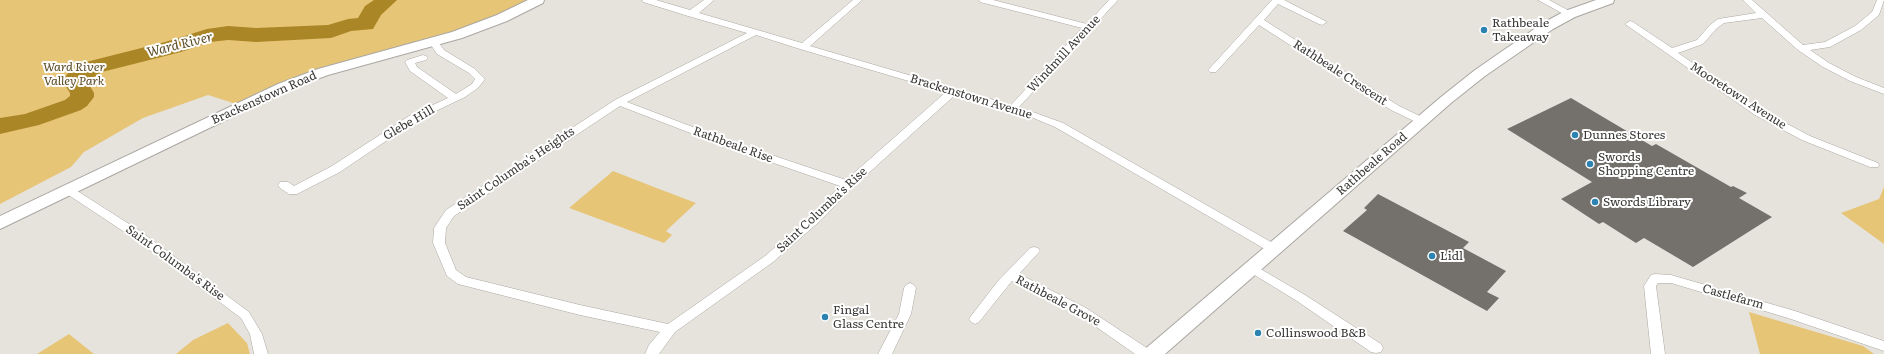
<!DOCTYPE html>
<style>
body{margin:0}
canvas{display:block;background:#e6e3dd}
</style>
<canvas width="1884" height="354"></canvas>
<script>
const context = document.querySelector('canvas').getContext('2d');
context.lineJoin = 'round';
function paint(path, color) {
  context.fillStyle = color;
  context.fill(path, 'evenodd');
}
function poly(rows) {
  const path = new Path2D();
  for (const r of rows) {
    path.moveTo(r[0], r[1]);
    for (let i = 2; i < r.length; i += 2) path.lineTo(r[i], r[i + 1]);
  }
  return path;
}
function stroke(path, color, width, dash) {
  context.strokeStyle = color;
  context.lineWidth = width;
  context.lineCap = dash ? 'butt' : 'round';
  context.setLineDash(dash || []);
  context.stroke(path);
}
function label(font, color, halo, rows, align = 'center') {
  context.font = font + ' Literata,serif';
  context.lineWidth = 4;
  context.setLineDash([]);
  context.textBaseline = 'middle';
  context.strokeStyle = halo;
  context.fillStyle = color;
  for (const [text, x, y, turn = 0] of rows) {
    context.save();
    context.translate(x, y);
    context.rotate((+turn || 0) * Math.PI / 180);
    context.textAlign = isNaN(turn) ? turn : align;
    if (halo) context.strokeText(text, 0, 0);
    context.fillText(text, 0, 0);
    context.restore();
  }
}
paint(poly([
 [0,0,528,0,503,13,462,29,321,69,285,81,236,104,208,95,143,118,84,152,71,167,0,204],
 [613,171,654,187,696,203,666,231,672,235,664,243,569,208],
 [1884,187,1884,244,1841,213,1879,199],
 [1749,312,1863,346,1874,354,1760,354],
 [228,323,247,343,250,354,176,354,193,340],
 [69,334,94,354,37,354]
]), '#e7c577');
paint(poly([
 [374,0,397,0,381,15,373,29,351,31,331,38,256,42,228,40,210,42,181,52,102,72,87,81,94,93,94,97,87,106,81,110,39,125,0,134,0,118,25,114,65,100,70,96,70,93,63,82,65,77,69,72,86,62,165,42,207,29,228,26,256,28,328,25,348,19,358,18,365,6,374,0]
]), '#ab8626');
paint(poly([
 [1571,98,1652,146,1656,144,1731,187,1733,186,1747,193,1739,198,1772,217,1693,267,1644,238,1636,243,1603,222,1599,224,1561,199,1592,182,1507,129],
 [1378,194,1469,242,1463,248,1506,271,1487,292,1499,298,1487,311,1343,231,1367,210,1364,208]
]), '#74716c');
const street = poly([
 [642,0,656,0,690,10,704,0,714,0,699,13,802,43,853,0,862,0,810,46,1011,105,1082,28,980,2,979,0,993,0,1087,24,1109,0,1118,0,1019,107,1063,123,1278,246,1280,249,1278,252,1270,252,1055,127,1031,117,955,95,852,188,820,221,773,262,675,332,659,354,645,354,649,345,660,332,580,315,458,284,447,276,433,243,434,228,446,210,615,100,747,33,688,16,643,2,642,0],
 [756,35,800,49,946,92,846,180,727,140,627,102,756,35],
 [620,106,719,144,840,186,812,215,765,256,668,324,580,305,466,277,456,270,445,243,446,228,454,216,620,106],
 [1272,0,1284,0,1327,22,1322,25,1319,24,1278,4,1264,20,1399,106,1426,119,1427,121,1426,123,1418,123,1391,110,1259,25,1216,72,1210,72,1208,70,1210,68,1272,0],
 [1538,0,1549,0,1575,14,1573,16,1567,16,1538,0],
 [1743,0,1752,0,1803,45,1825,42,1855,26,1872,12,1877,0,1884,0,1879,15,1861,30,1830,47,1810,50,1829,63,1856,77,1884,88,1884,94,1850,81,1823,67,1798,50,1762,18,1724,23,1716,29,1703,44,1678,53,1763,111,1810,136,1878,163,1879,165,1878,167,1870,167,1802,140,1755,115,1625,24,1630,21,1633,22,1672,48,1697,40,1710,25,1718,19,1756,13,1743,0],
 [434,39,437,40,444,50,475,69,485,79,478,88,465,97,417,120,340,172,297,194,289,194,280,188,278,185,280,182,288,182,294,186,332,166,409,116,448,98,410,71,405,62,407,60,423,55,426,56,428,58,426,60,415,63,417,67,456,94,472,84,475,79,469,73,437,54,429,42,434,39],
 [68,185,140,231,249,312,262,334,268,354,254,354,250,334,241,318,132,237,64,192,62,189,64,186,68,185],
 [1034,247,1038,248,1040,251,1019,274,1086,308,1150,350,1152,354,1135,354,1078,314,1012,281,979,322,975,324,971,322,969,319,971,316,998,281,1030,248,1034,247],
 [1252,264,1305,295,1381,344,1383,348,1381,352,1376,353,1371,352,1297,301,1248,271,1246,268,1248,265,1252,264],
 [1655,274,1671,275,1795,311,1884,341,1884,351,1788,318,1671,283,1658,283,1656,286,1665,354,1651,354,1644,286,1651,275,1655,274],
 [910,283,914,285,916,288,911,314,892,354,878,354,899,314,904,288,906,285,910,283]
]);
const secondary = poly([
 [528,0,544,0,543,3,507,21,462,38,328,75,288,90,0,229,0,216,278,84,318,69,452,32,497,15,528,0],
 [1596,0,1614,0,1613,3,1575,17,1553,29,1485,76,1451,103,1165,354,1142,354,1145,349,1441,97,1475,70,1543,23,1565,11,1596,0]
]);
stroke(street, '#aaa7a2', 1);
stroke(secondary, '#aaa7a2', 2);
paint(street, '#fff');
paint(secondary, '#fff');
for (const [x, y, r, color] of [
 [1484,30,4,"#2c83b1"],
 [1575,135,4,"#2c83b1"],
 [1590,164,4,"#2c83b1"],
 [1595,202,4,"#2c83b1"],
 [1432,256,4,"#2c83b1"],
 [825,317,4,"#2c83b1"],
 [1258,333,4,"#2c83b1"]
]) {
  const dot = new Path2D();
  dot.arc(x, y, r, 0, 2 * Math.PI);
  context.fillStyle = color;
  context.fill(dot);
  stroke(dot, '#fff', 1.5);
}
label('12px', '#393836', '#fff', [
 ["Rathbeale",1492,23],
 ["Takeaway",1492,37],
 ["Dunnes Stores",1583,135],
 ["Swords",1598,157],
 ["Shopping Centre",1598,171],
 ["Swords Library",1603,202],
 ["Lidl",1440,256],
 ["Fingal",833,310],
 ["Glass Centre",833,324],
 ["Collinswood B&B",1266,333]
], 'left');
label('12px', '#393836', '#fff', [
 ["Windmill Avenue",1064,54,-47],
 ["Rathbeale Crescent",1340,73,33],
 ["Mooretown Avenue",1738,96,33],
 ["Brackenstown Avenue",971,97,17],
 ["Brackenstown Road",264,98,-24],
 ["Glebe Hill",409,123,-30],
 ["Rathbeale Rise",733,145,20],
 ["Rathbeale Road",1372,164,-41],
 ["Saint Columba's Heights",516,169,-34],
 ["Saint Columba's Rise",822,210,-43],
 ["Saint Columba's Rise",175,263,36],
 ["Castlefarm",1733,297,16],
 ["Rathbeale Grove",1058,301,28]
]);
label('italic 12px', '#5a4a24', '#fff', [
 ["Ward River",74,67],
 ["Valley Park",74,81]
]);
label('italic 13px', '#5a4a24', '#fff', [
 ["Ward River",180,45,-14]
]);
</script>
